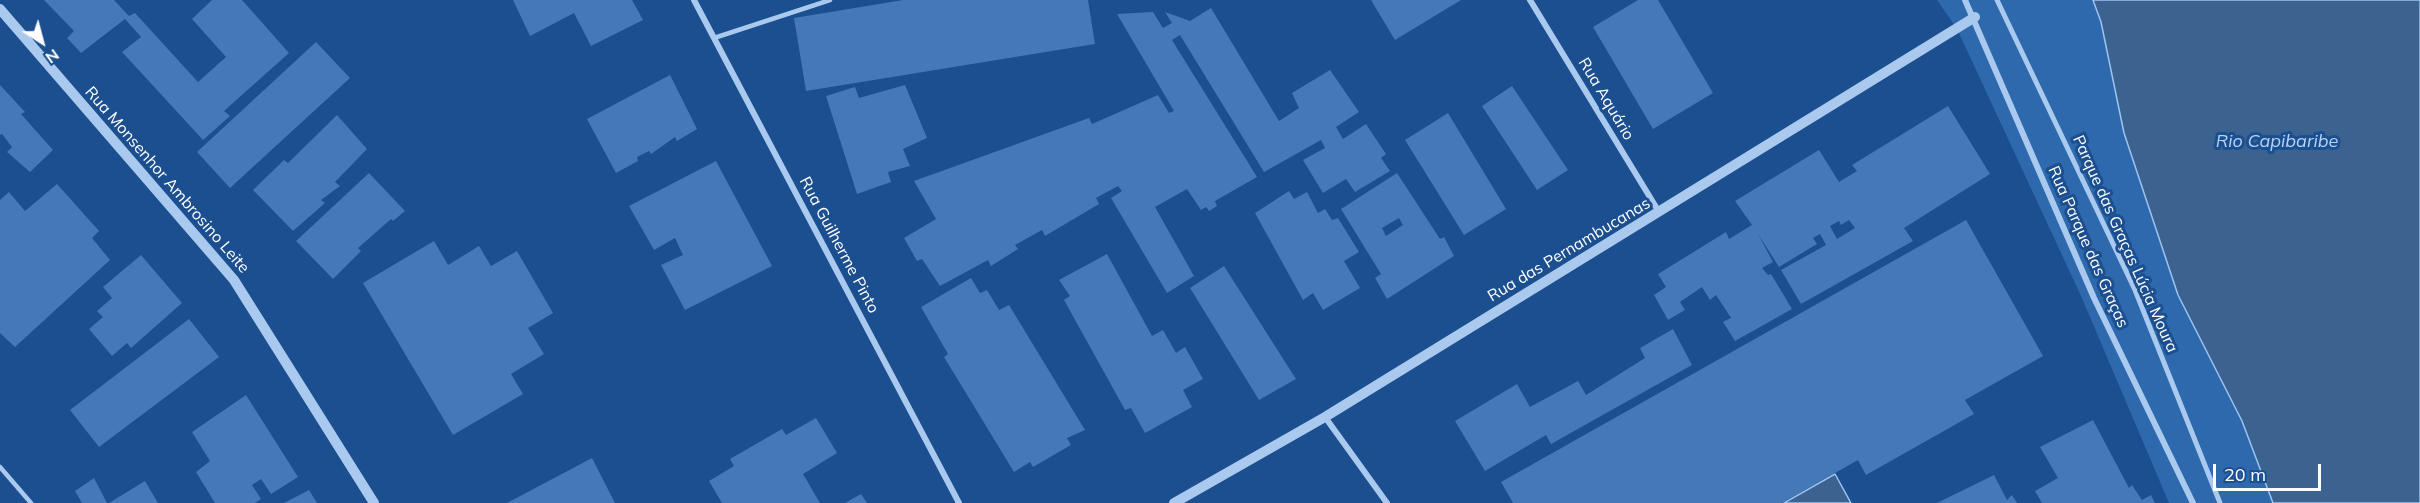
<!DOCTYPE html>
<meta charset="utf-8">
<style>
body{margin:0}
#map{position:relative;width:2420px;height:503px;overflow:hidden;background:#1b4f8f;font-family:Mulish,sans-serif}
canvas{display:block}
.north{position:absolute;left:12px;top:12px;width:60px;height:60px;-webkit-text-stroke:4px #1b4f8f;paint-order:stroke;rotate:144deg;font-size:16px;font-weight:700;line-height:24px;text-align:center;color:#fff}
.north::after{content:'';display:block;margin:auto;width:21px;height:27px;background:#fff;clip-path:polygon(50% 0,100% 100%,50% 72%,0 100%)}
.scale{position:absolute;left:2213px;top:464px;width:108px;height:27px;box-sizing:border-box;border:3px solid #fff;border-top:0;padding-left:8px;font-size:18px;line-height:21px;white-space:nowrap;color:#fff;-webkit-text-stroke:4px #1b4f8f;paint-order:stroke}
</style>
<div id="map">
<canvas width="2420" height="503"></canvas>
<div class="north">N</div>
<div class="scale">20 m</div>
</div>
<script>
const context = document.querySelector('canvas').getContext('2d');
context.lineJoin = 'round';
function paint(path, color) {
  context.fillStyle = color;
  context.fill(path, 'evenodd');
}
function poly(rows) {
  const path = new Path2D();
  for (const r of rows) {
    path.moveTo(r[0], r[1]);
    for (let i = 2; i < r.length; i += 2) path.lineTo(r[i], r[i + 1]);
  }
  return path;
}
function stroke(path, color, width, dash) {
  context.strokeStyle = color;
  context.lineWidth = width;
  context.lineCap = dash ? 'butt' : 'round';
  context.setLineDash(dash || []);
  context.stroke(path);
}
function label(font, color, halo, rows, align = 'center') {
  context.font = font + ' Mulish,sans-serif';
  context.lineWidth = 6;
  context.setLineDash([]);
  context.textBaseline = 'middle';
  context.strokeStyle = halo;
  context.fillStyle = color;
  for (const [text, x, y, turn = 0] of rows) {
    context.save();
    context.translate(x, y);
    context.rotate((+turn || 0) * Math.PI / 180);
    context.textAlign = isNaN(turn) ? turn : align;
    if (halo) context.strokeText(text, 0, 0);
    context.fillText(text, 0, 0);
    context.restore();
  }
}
paint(poly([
 [1937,0,2093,0,2273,503,2169,503,2081,296,1957,29]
]), '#2e69ad');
const water = poly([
 [2093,0,2420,0,2420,503,2273,503,2242,421,2178,295,2124,133,2101,22,2093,0],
 [1835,474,1851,503,1784,503,1835,474]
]);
paint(water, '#3c6290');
stroke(water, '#9cc4f0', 1.5);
paint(poly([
 [44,0,114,0,129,16,135,13,198,82,226,57,192,19,212,0,242,0,289,53,224,111,230,116,203,140,122,52,141,37,125,19,81,53,67,38,74,31],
 [513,0,632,0,643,20,591,46,574,13,530,36],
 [903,0,1088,0,1095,44,806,91,794,18],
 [1371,0,1461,0,1395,40],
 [1638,0,1658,0,1713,93,1653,129,1593,27],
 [1211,8,1279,121,1299,108,1292,93,1330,70,1359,112,1336,127,1343,139,1366,124,1386,154,1381,158,1390,171,1355,192,1346,179,1323,193,1303,160,1325,148,1321,140,1264,172,1180,35,1172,40,1257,177,1215,201,1217,206,1209,211,1206,207,1201,210,1187,189,1155,207,1194,276,1167,293,1111,198,1122,191,1118,186,1096,198,1099,204,1045,236,1042,230,1015,245,1018,249,991,266,988,260,940,286,922,259,917,261,904,238,936,219,914,181,1089,118,1092,124,1158,95,1169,113,1174,111,1117,14,1153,12,1163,28,1172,23,1165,12,1190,21],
 [316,42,350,78,230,188,197,152],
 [670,75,697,129,677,141,675,137,651,154,649,151,637,157,638,161,616,173,587,119],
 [0,85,25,112,21,114,53,150,30,172,7,152,12,147,2,134,0,135],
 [905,85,927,138,903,149,910,166,888,172,891,182,857,194,826,96,855,87,859,98],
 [1512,86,1568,170,1537,190,1482,106],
 [1948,106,1990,174,1904,228,1913,241,1801,304,1781,270,1826,245,1820,234,1813,238,1817,244,1779,267,1758,234,1773,262,1762,268,1768,275,1771,274,1792,309,1735,341,1723,322,1731,318,1716,295,1710,300,1702,287,1680,302,1685,310,1668,320,1654,295,1666,287,1658,274,1726,232,1729,239,1752,225,1735,201,1819,150,1839,182,1857,171,1852,165],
 [1849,220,1855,228,1837,239,1830,226,1839,221,1841,225],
 [1448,113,1506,209,1464,235,1405,140],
 [337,115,367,149,335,182,340,186,321,200,325,203,293,231,253,190,284,160,288,163],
 [716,161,772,266,685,310,661,265,683,255,675,238,654,250,629,206],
 [369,173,405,211,393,221,391,219,358,248,361,251,333,279,296,241],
 [1397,173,1440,239,1444,237,1454,256,1387,299,1375,278,1381,274,1341,209],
 [1399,218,1403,225,1386,236,1382,228],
 [57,184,99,231,92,238,110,260,15,347,0,333,0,200,9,192,25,211],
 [1289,191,1294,199,1307,192,1318,213,1325,209,1332,220,1338,218,1359,252,1344,261,1360,288,1323,310,1313,293,1303,300,1255,213],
 [1966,220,2043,356,1965,400,1974,414,1866,475,1858,460,1782,503,1513,503,1501,482],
 [434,241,448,265,479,246,491,266,517,251,553,313,528,328,544,354,511,374,523,394,453,435,363,283],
 [1107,254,1152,336,1163,330,1176,353,1185,347,1203,379,1183,390,1192,407,1145,433,1131,408,1125,410,1064,300,1070,296,1059,280],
 [141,255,182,303,131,348,127,343,112,356,89,329,103,317,97,311,112,298,103,287],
 [1224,266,1296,379,1259,400,1190,288],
 [971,278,980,293,987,290,999,310,1009,305,1085,430,1067,438,1071,445,1033,467,1030,462,1014,472,944,357,948,354,921,307],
 [189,319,219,357,99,447,70,410],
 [1673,329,1692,365,1551,444,1546,435,1485,471,1455,421,1517,384,1530,407,1578,381,1586,395,1645,358,1640,348],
 [246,395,298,477,271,494,261,479,252,485,261,499,255,503,215,503,196,472,210,461,192,432],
 [816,418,837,453,803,474,820,503,722,503,709,481,734,466,730,459,782,429,786,435],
 [2093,420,2129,488,2132,485,2142,500,2151,495,2155,503,2042,503,2035,491,2058,478,2040,447],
 [592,458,615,503,507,503],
 [1994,475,2007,500,2012,495,2017,503,1937,503],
 [94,478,107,503,82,503,75,491],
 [145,481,158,503,109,503],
 [309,490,317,503,284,503],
 [861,494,867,503,845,503]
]), '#4478b7');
stroke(poly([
 [714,38,830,0],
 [0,467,31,503]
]), '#a9c9ee', 4.5);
stroke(poly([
 [1997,0,2135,290,2220,503]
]), '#a9c9ee', 5);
stroke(poly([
 [694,0,959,503],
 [1530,0,1659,212],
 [1965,0,2094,298,2193,503],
 [1325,417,1387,503]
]), '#a9c9ee', 6);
stroke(poly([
 [0,9,234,280,374,503],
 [1174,503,1325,417,1975,17]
]), '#a9c9ee', 10);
label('16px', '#fff', '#1b4f8f', [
 ["Rua Aquário",1606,99,59],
 ["Rua Monsenhor Ambrosino Leite",167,180,49],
 ["Parque das Graças Lúcia Moura",2125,244,66],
 ["Rua Guilherme Pinto",839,245,62],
 ["Rua Parque das Graças",2088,247,66],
 ["Rua das Pernambucanas",1569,250,-31]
]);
label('italic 18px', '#b5d3f5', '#1b4f8f', [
 ["Rio Capibaribe",2277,142]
]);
</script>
